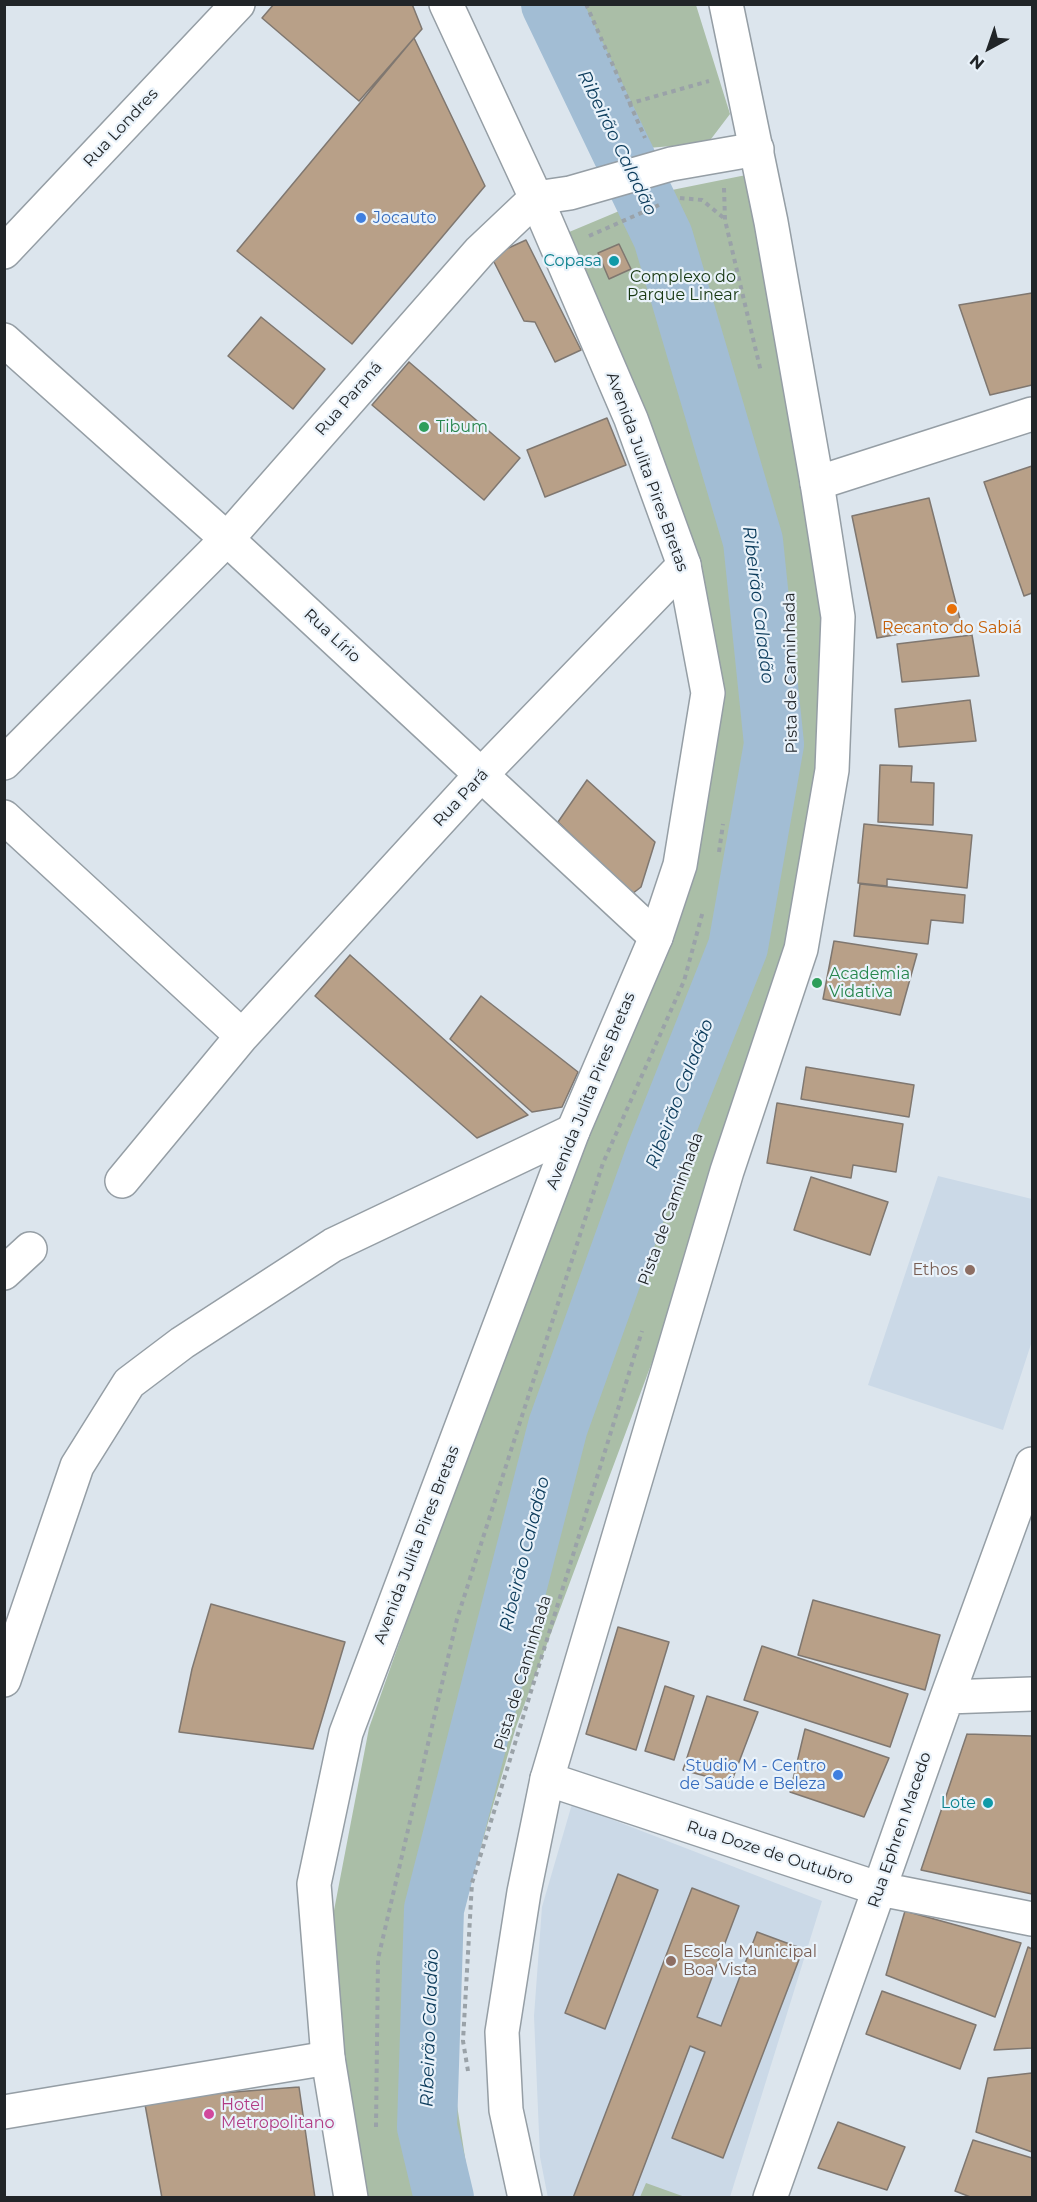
<!DOCTYPE html>
<meta charset="utf-8">
<style>
body{margin:0}
#map{position:relative;width:1037px;height:2202px;overflow:hidden;background:#dce5ed;font-family:Montserrat,sans-serif}
canvas{display:block}
.frame{position:absolute;inset:0;border:6px solid #212528;pointer-events:none}
.north{position:absolute;left:959px;top:18px;width:60px;height:60px;-webkit-text-stroke:4px #e9f2fa;paint-order:stroke;rotate:220deg;font-size:16px;font-weight:700;line-height:24px;text-align:center;color:#212528}
.north::after{content:'';display:block;margin:auto;width:21px;height:27px;background:#212528;clip-path:polygon(50% 0,100% 100%,50% 72%,0 100%)}
</style>
<div id="map">
<canvas width="1037" height="2202"></canvas>
<div class="frame"></div>
<div class="north">N</div>
</div>
<script>
const context = document.querySelector('canvas').getContext('2d');
context.lineJoin = 'round';
function paint(path, color) {
  context.fillStyle = color;
  context.fill(path, 'evenodd');
}
function poly(rows) {
  const path = new Path2D();
  for (const r of rows) {
    path.moveTo(r[0], r[1]);
    for (let i = 2; i < r.length; i += 2) path.lineTo(r[i], r[i + 1]);
  }
  return path;
}
function stroke(path, color, width, dash) {
  context.strokeStyle = color;
  context.lineWidth = width;
  context.lineCap = dash ? 'butt' : 'round';
  context.setLineDash(dash || []);
  context.stroke(path);
}
function label(font, color, halo, rows, align = 'center') {
  context.font = font + ' Montserrat,sans-serif';
  context.lineWidth = 4.5;
  context.setLineDash([]);
  context.textBaseline = 'middle';
  context.strokeStyle = halo;
  context.fillStyle = color;
  for (const [text, x, y, turn = 0] of rows) {
    context.save();
    context.translate(x, y);
    context.rotate((+turn || 0) * Math.PI / 180);
    context.textAlign = isNaN(turn) ? turn : align;
    if (halo) context.strokeText(text, 0, 0);
    context.fillText(text, 0, 0);
    context.restore();
  }
}
paint(poly([
 [938,1176,1032,1199,1032,1341,1003,1430,868,1385],
 [572,1804,822,1901,730,2197,548,2198,540,2157,534,2016,542,1907]
]), '#cbd9e7');
paint(poly([
 [573,5,696,5,730,114,708,143,648,148,619,111],
 [756,173,834,617,797,947,724,1169,516,1727,478,1857,447,1937,445,2026,471,2197,352,2198,331,1926,369,1728,574,1151,656,962,712,690,562,235,667,191],
 [646,2183,685,2197,640,2197]
]), '#aabea7');
stroke(poly([
 [444,2198,427,2127,434,1909,558,1426,656,1153,738,947,774,744,753,541,663,237,551,4]
]), '#a2bdd4', 60);
const building = poly([
 [274,4,412,4,422,29,359,101,262,18,274,4],
 [414,38,485,186,352,344,237,251,414,38],
 [526,240,581,350,555,362,535,322,524,321,491,256,526,240],
 [619,244,631,269,609,279,598,253,619,244],
 [1032,293,1032,385,990,395,959,305,1032,293],
 [261,317,325,369,293,409,228,356,261,317],
 [409,362,520,458,484,500,372,405,409,362],
 [607,418,626,465,545,497,527,450,607,418],
 [1032,466,1032,593,1024,596,984,482,1032,466],
 [929,498,961,623,877,638,852,516,929,498],
 [972,635,979,676,902,682,897,644,972,635],
 [970,700,976,741,899,747,895,709,970,700],
 [880,765,912,766,911,782,934,783,933,825,878,822,880,765],
 [587,780,655,842,641,887,632,894,558,822,587,780],
 [864,824,972,835,967,888,887,879,887,886,858,883,864,824],
 [860,884,965,895,963,923,931,920,928,944,854,936,860,884],
 [834,941,917,954,900,1015,823,999,834,941],
 [350,955,528,1115,477,1138,315,996,350,955],
 [481,996,578,1072,562,1107,532,1112,450,1039,481,996],
 [806,1067,914,1085,909,1117,801,1099,806,1067],
 [777,1103,903,1124,896,1172,853,1165,851,1178,767,1163,777,1103],
 [811,1177,888,1202,870,1255,794,1230,811,1177],
 [813,1600,940,1635,925,1690,798,1655,813,1600],
 [211,1604,345,1642,313,1749,179,1732,192,1669,211,1604],
 [618,1627,669,1642,636,1750,586,1734,618,1627],
 [762,1646,908,1694,890,1747,744,1700,762,1646],
 [665,1686,694,1696,674,1760,645,1751,665,1686],
 [707,1696,758,1712,731,1783,683,1770,707,1696],
 [805,1729,889,1758,864,1817,790,1792,805,1729],
 [967,1734,1032,1736,1032,1894,921,1870,967,1734],
 [618,1874,658,1890,605,2029,565,2013,618,1874],
 [692,1888,739,1906,697,2017,721,2026,757,1932,803,1949,723,2158,672,2138,705,2052,690,2046,632,2198,573,2198,692,1888],
 [905,1911,1021,1943,995,2017,886,1975,905,1911],
 [1028,1947,1032,1949,1032,2048,994,2050,1028,1947],
 [882,1991,976,2025,960,2069,866,2034,882,1991],
 [1032,2073,1032,2152,976,2132,988,2078,1032,2073],
 [299,2087,315,2198,162,2198,144,2099,299,2087],
 [838,2122,905,2147,887,2190,818,2168,838,2122],
 [973,2140,1032,2158,1032,2198,973,2198,955,2191,973,2140]
]);
paint(building, '#b8a088');
stroke(building, '#7f7770', 1.5);
const street = poly([
 [4,252,238,4],
 [4,340,227,539,656,937],
 [817,483,1032,414],
 [4,763,227,539,480,251,536,198,570,193,671,164,757,149],
 [4,817,242,1036],
 [122,1181,242,1036,481,775,684,565],
 [4,1273,30,1249],
 [4,1680,77,1466,129,1383,182,1343,333,1245,573,1131],
 [947,1697,1032,1694],
 [547,1779,880,1889,1032,1919],
 [4,2112,328,2058],
 [770,2198,947,1697,1032,1464]
]);
const primary = poly([
 [351,2198,328,2058,314,1884,346,1733,573,1131,656,937,680,865,708,693,684,565,631,419,536,198,446,4],
 [525,2198,506,2110,502,2032,524,1892,547,1779,727,1171,801,949,832,770,838,617,817,483,771,222,726,4]
]);
stroke(street, '#959ea5', 36);
stroke(primary, '#959ea5', 36);
stroke(poly([
 [586,4,645,138],
 [628,104,709,81],
 [724,188,725,220,761,372],
 [680,198,702,200,725,219],
 [589,236,659,205],
 [719,852,723,824],
 [468,2071,463,2041,472,1883,642,1331],
 [376,2127,378,1959,457,1619,603,1163,684,981,703,911]
]), '#9aa2a8', 4, [4.5, 4.5]);
stroke(street, '#fff', 33);
stroke(primary, '#fff', 33);
for (const [x, y, r, color] of [
 [361,218,6,"#3f7fe0"],
 [614,261,6,"#0f9aa8"],
 [424,427,6,"#2e9e5b"],
 [952,609,6,"#e8710a"],
 [817,983,6,"#2e9e5b"],
 [970,1270,6,"#8d6e63"],
 [838,1775,6,"#3f7fe0"],
 [988,1803,6,"#0f9aa8"],
 [671,1961,6,"#8d6e63"],
 [209,2114,6,"#d1479c"]
]) {
  const dot = new Path2D();
  dot.arc(x, y, r, 0, 2 * Math.PI);
  context.fillStyle = color;
  context.fill(dot);
  stroke(dot, '#e9f2fa', 2);
}
label('16px', '#212528', '#e9f2fa', [
 ["Rua Londres",121,128,-47],
 ["Rua Paraná",349,399,-49],
 ["Avenida Julita Pires Bretas",647,472,70],
 ["Rua Lírio",332,636,43],
 ["Pista de Caminhada",791,673,-91],
 ["Rua Pará",461,798,-47],
 ["Avenida Julita Pires Bretas",591,1091,-68],
 ["Pista de Caminhada",671,1209,-70],
 ["Avenida Julita Pires Bretas",417,1545,-69],
 ["Pista de Caminhada",523,1673,-73],
 ["Rua Ephren Macedo",900,1830,-71],
 ["Rua Doze de Outubro",770,1853,18]
]);
label('16px', '#366cbe', '#e9f2fa', [
 ["Jocauto",373,218],
 ["Studio M - Centro",826,1766,"right"],
 ["de Saúde e Beleza",826,1784,"right"]
], 'left');
label('16px', '#0d838f', '#e9f2fa', [
 ["Copasa",602,261],
 ["Lote",976,1803]
], 'right');
label('16px', '#163711', '#e9f2fa', [
 ["Complexo do",683,277],
 ["Parque Linear",683,295]
]);
label('16px', '#27864d', '#e9f2fa', [
 ["Tibum",436,427],
 ["Academia",829,974],
 ["Vidativa",829,992]
], 'left');
label('16px', '#c56008', '#e9f2fa', [
 ["Recanto do Sabiá",952,628]
]);
label('16px', '#785e54', '#e9f2fa', [
 ["Ethos",958,1270],
 ["Escola Municipal",683,1952,"left"],
 ["Boa Vista",683,1970,"left"]
], 'right');
label('16px', '#b23c85', '#e9f2fa', [
 ["Hotel",221,2105],
 ["Metropolitano",221,2123]
], 'left');
label('italic 18px', '#0b3b5b', '#e9f2fa', [
 ["Ribeirão Caladão",617,143,64],
 ["Ribeirão Caladão",758,605,83],
 ["Ribeirão Caladão",680,1094,-69],
 ["Ribeirão Caladão",525,1554,-76],
 ["Ribeirão Caladão",430,2028,-88]
]);
</script>
